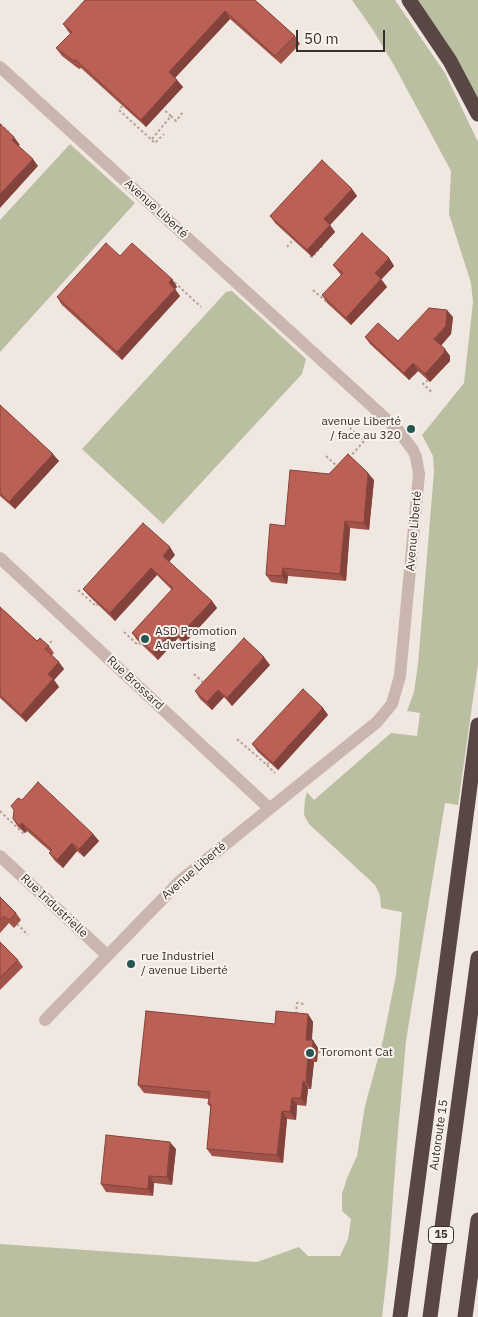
<!DOCTYPE html>
<meta charset="utf-8">
<style>
body{margin:0}
#map{position:relative;width:478px;height:1317px;overflow:hidden;background:#f1e7e1;font-family:"IBM Plex Sans",sans-serif}
canvas{display:block}
.scale{position:absolute;left:296px;top:30px;width:89px;height:22px;box-sizing:border-box;border:2px solid #382e2b;border-top:0;padding-left:6px;font-size:15px;line-height:18px;white-space:nowrap;color:#382e2b;-webkit-text-stroke:4px #f9f2ed;paint-order:stroke}
</style>
<div id="map">
<canvas width="478" height="1317"></canvas>
<div class="scale">50 m</div>
</div>
<script>
const context = document.querySelector('canvas').getContext('2d');
context.lineJoin = 'round';
function paint(path, color) {
  context.fillStyle = color;
  context.fill(path, 'evenodd');
}
function poly(rows) {
  const path = new Path2D();
  for (const r of rows) {
    path.moveTo(r[0], r[1]);
    for (let i = 2; i < r.length; i += 2) path.lineTo(r[i], r[i + 1]);
  }
  return path;
}
function stroke(path, color, width, dash) {
  context.strokeStyle = color;
  context.lineWidth = width;
  context.lineCap = dash ? 'butt' : 'round';
  context.setLineDash(dash || []);
  context.stroke(path);
}
function label(font, color, halo, rows, align = 'center') {
  context.font = font + ' "IBM Plex Sans",sans-serif';
  context.lineWidth = 4;
  context.setLineDash([]);
  context.textBaseline = 'middle';
  context.strokeStyle = halo;
  context.fillStyle = color;
  for (const [text, x, y, turn = 0] of rows) {
    context.save();
    context.translate(x, y);
    context.rotate((+turn || 0) * Math.PI / 180);
    context.textAlign = isNaN(turn) ? turn : align;
    if (halo) context.strokeText(text, 0, 0);
    context.fillText(text, 0, 0);
    context.restore();
  }
}
paint(poly([
 [352,0,395,0,445,73,478,142,478,664,458,805,445,803,406,1041,397,1143,388,1265,382,1317,0,1317,0,1244,257,1262,299,1247,308,1256,340,1256,348,1239,351,1219,342,1211,342,1194,347,1178,357,1156,365,1106,383,1040,396,975,402,912,381,908,380,895,375,885,309,824,304,815,305,799,307,792,314,800,391,733,417,736,420,713,407,711,414,692,418,664,434,471,433,456,422,435,464,383,473,302,471,283,449,214,451,171,395,67,373,30],
 [418,0,478,0,478,99,456,60],
 [70,144,135,203,0,352,0,220],
 [232,291,306,359,302,374,163,524,82,449,226,292]
]), '#babfa2');
stroke(poly([
 [122,106,119,110,155,143,164,134],
 [171,116,176,121,183,112],
 [0,124,8,131,7,133],
 [152,139,171,116,163,109],
 [287,247,293,240],
 [310,256,312,257,324,244],
 [171,279,201,307],
 [313,290,328,303],
 [428,380,423,384,433,393],
 [326,456,338,467],
 [349,458,364,441,350,428],
 [78,590,96,606,98,604],
 [124,632,138,645,140,643],
 [47,647,53,639],
 [194,674,205,684],
 [237,739,267,765,269,762],
 [267,765,275,773],
 [0,811,25,835],
 [17,924,28,935],
 [296,1014,297,1003,304,1004],
 [318,1052,342,1054]
]), '#b4a098', 2, [2.5, 2.5]);
stroke(poly([
 [0,67,397,429,413,450,416,457,419,474,400,676,392,704,377,722,180,881,45,1020],
 [0,558,269,808],
 [0,856,107,955]
]), '#c9b6ae', 12);
stroke(poly([
 [409,0,450,61,478,114],
 [400,1317,478,725],
 [430,1317,478,958],
 [465,1317,478,1220]
]), '#584743', 15);
paint(poly([
 [255,0,295,36,300,44,281,64,230,19,175,78,183,87,146,127,81,68,79,69,62,56,56,48,70,34,63,24],
 [352,189,357,196,330,225,335,232,312,257,275,223,270,216],
 [120,256,172,279,177,287,175,289,180,296,122,360,62,305,57,297],
 [389,258,394,266,381,279,387,287,351,325,327,303,322,295,341,275,333,265],
 [453,317,451,334,441,345,450,356,450,361,430,382,418,371,409,380,370,344,365,337,398,341],
 [0,405,59,461,15,509,0,496],
 [374,480,369,530,350,528,346,581,288,576,287,584,271,582,266,575,285,526],
 [175,555,169,562,212,601,217,608,184,644,178,638,158,660,137,640,132,633,172,590,157,575,115,621,89,596,83,589],
 [0,607,37,641,49,646,54,653,52,655,64,669,54,680,59,687,26,722,0,698],
 [270,665,232,706,224,697,212,710,200,699,195,691],
 [323,708,328,715,278,770,258,752,252,744],
 [13,819,93,834,99,841,84,857,77,851,63,868,55,861,49,853,51,852,27,831,25,833,18,827],
 [0,897,16,913,21,920,14,928,9,923,0,933],
 [0,942,18,960,23,967,0,990],
 [308,1014,313,1022,312,1040,318,1048,317,1062,314,1062,311,1089,308,1089,306,1106,297,1105,296,1120,287,1119,283,1163,212,1156,207,1149,211,1108,208,1104,209,1099,144,1093,138,1085,275,1024],
 [176,1149,172,1185,154,1183,153,1196,106,1192,101,1184]
]), '#a15349');
paint(poly([
 [225,11,230,19,174,79,169,72],
 [177,80,183,87,146,127,141,120],
 [14,137,20,145,17,147,12,140],
 [33,159,38,166,0,208,0,194],
 [352,189,357,196,329,226,324,219],
 [330,225,335,232,312,257,307,250],
 [389,258,394,266,380,281,375,273],
 [172,279,177,287,175,289,180,296,122,360,117,352],
 [381,279,387,287,351,325,346,318],
 [447,310,453,317,451,334,440,347,434,339],
 [445,349,450,356,450,361,430,382,425,374],
 [413,363,418,371,409,380,404,373],
 [53,454,59,461,15,509,9,502],
 [368,473,374,480,369,530,364,523],
 [345,521,350,528,346,581,340,574],
 [170,547,175,555,168,563,163,556],
 [151,568,157,575,115,621,110,613],
 [283,568,288,576,287,584,282,576],
 [212,601,217,608,184,644,179,636],
 [173,631,178,638,158,660,153,652],
 [264,657,270,665,232,706,227,698],
 [59,662,64,669,54,680,59,687,26,722,21,715,48,674],
 [218,690,224,697,212,710,207,702],
 [323,708,328,715,278,770,273,763],
 [22,823,27,831,25,833,20,826],
 [93,834,99,841,84,857,79,849],
 [72,843,77,851,63,868,57,860],
 [308,1014,313,1022,311,1047,306,1040],
 [313,1040,318,1048,317,1062,312,1055],
 [308,1054,314,1062,311,1089,306,1082],
 [303,1081,308,1089,306,1106,301,1098],
 [292,1098,297,1105,296,1120,290,1112],
 [282,1111,287,1119,283,1163,277,1155],
 [170,1142,176,1149,172,1185,167,1177],
 [149,1176,154,1183,153,1196,148,1189]
]), '#83433c');
const building = poly([
 [85,0,255,0,295,36,275,56,225,11,169,72,177,80,141,120,76,60,74,61,56,48,72,32,63,24,85,0],
 [0,124,14,137,12,140,33,159,0,194,0,124],
 [322,160,352,189,324,219,330,225,307,250,270,216,322,160],
 [362,233,389,258,375,273,381,279,346,318,322,295,343,273,333,265,362,233],
 [106,243,120,256,132,243,172,279,169,283,175,289,117,352,57,297,106,243],
 [429,308,447,310,446,326,434,339,445,349,444,353,425,374,413,363,404,373,365,337,378,323,398,341,429,308],
 [0,405,53,454,9,502,0,493,0,405],
 [348,454,368,473,364,523,345,521,340,574,283,568,282,576,266,575,270,524,285,526,290,470,329,474,348,454],
 [143,523,170,547,163,556,212,601,179,636,173,631,153,652,132,633,173,588,151,568,110,613,83,589,143,523],
 [0,607,37,641,40,638,49,646,45,649,59,662,48,674,53,679,21,715,0,695,0,607],
 [244,638,264,657,227,698,218,690,207,702,195,691,244,638],
 [303,689,323,708,273,763,252,744,303,689],
 [38,782,93,834,79,849,72,843,57,860,49,853,52,850,22,823,20,826,13,819,14,810,11,806,18,798,22,800,38,782],
 [0,897,16,913,9,920,4,916,0,920,0,897],
 [0,942,18,960,0,978,0,942],
 [146,1011,275,1024,276,1011,308,1014,306,1040,313,1040,312,1055,308,1054,306,1082,303,1081,301,1098,292,1098,290,1112,282,1111,277,1155,207,1149,211,1104,208,1104,210,1092,138,1085,146,1011],
 [106,1135,170,1142,167,1177,149,1176,148,1189,101,1184,106,1135]
]);
paint(building, '#bb6055');
stroke(building, '#83433c', 1);
for (const [x, y, r, color] of [
 [411,429,5,"#245652"],
 [145,639,5,"#245652"],
 [131,964,5,"#245652"],
 [310,1053,5,"#245652"]
]) {
  const dot = new Path2D();
  dot.arc(x, y, r, 0, 2 * Math.PI);
  context.fillStyle = color;
  context.fill(dot);
  stroke(dot, '#f9f2ed', 2);
}
for (const [x, y, w] of [
 [441,1235,25]
]) {
  const box = new Path2D();
  box.roundRect(x - w / 2, y - 8.5, w, 17, 4);
  context.fillStyle = '#f9f2ed';
  context.fill(box);
  stroke(box, '#382e2b', 1);
}
label('bold 11px', '#382e2b', null, [
 ["15",441,1235]
]);
label('12px', '#382e2b', '#f9f2ed', [
 ["Avenue Liberté",156,209,42],
 ["Avenue Liberté",414,531,-85],
 ["Rue Brossard",135,683,43],
 ["Avenue Liberté",194,871,-41],
 ["Rue Industrielle",54,906,43],
 ["Autoroute 15",439,1135,-82]
]);
label('12px', '#382e2b', '#f9f2ed', [
 ["avenue Liberté",401,422,"right"],
 ["/ face au 320",401,436,"right"],
 ["ASD Promotion",155,632],
 ["Advertising",155,646],
 ["rue Industriel",141,957],
 ["/ avenue Liberté",141,971],
 ["Toromont Cat",320,1053]
], 'left');
</script>
